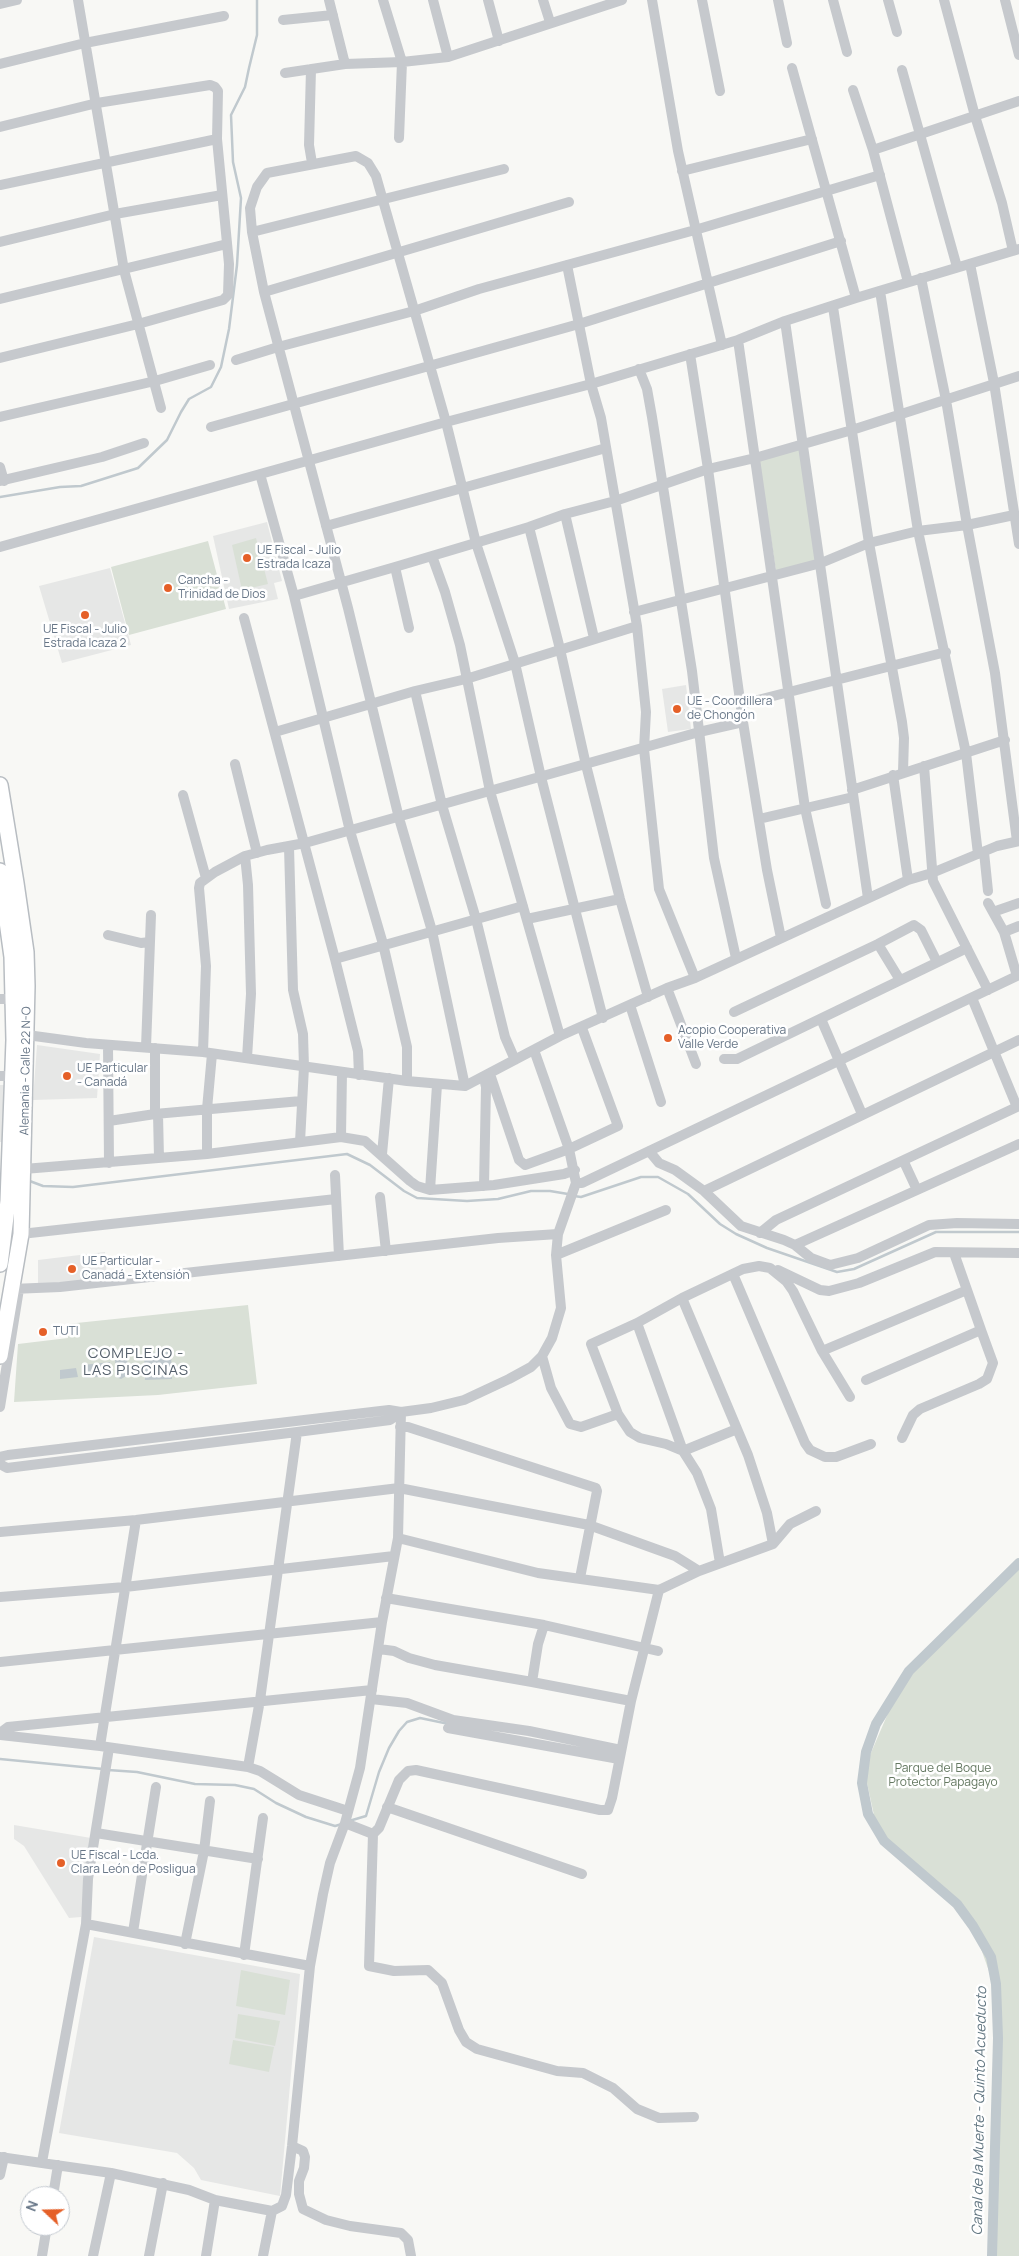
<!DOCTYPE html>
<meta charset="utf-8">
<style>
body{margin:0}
#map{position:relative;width:1019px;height:2256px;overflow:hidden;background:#f8f8f5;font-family:Manrope,sans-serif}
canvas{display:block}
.north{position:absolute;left:20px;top:2186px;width:50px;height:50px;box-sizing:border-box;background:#fff;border:1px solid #c2c8cf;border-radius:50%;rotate:291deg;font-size:14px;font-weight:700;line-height:20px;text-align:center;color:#677687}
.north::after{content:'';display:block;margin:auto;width:18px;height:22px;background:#e56028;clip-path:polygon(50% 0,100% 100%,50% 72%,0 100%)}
</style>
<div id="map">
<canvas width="1019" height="2256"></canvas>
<div class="north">N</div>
</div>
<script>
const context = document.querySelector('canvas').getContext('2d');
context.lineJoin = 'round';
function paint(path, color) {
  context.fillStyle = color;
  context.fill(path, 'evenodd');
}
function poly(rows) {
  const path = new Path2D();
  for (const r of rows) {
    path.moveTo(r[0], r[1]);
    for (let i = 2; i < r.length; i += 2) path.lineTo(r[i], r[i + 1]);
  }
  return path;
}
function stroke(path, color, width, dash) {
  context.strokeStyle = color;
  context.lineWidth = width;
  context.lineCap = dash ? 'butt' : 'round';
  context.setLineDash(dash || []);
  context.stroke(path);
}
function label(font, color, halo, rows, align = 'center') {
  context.font = font + ' Manrope,sans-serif';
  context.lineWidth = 5;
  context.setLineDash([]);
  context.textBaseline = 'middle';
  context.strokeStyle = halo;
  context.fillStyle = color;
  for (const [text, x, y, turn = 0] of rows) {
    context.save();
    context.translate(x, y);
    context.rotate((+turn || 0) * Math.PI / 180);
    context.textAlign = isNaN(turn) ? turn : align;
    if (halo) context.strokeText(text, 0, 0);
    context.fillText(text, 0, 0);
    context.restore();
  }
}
paint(poly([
 [267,522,282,581,274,583,278,599,229,609,213,536],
 [110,568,131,645,62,663,39,586],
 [686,685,691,729,668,732,662,689],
 [37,1045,100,1054,97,1098,33,1100],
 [0,1085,4,1085,2,1142,0,1142],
 [105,1252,107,1278,38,1286,38,1260],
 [14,1825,91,1838,81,1917,69,1918,24,1846,14,1839],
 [94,1937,300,1974,280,2196,201,2180,194,2168,177,2153,59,2133]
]), '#e6e7e6');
paint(poly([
 [801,448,818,560,776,571,759,460],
 [256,538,268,584,242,590,232,545],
 [208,541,226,609,129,635,111,567],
 [248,1305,257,1384,158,1395,14,1402,18,1344,68,1338,67,1324],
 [1019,1564,1019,2256,992,2256,997,1994,973,1926,877,1829,864,1769,901,1683],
 [241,1970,290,1980,285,2015,236,2006],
 [238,2014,280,2021,275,2046,235,2038],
 [233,2040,274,2047,269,2072,229,2064]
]), '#d9e0d6');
paint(poly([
 [171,1352,172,1379,145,1380,144,1353],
 [119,1353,126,1354,127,1356,128,1375,121,1379,116,1377,115,1358],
 [110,1362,111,1376,84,1378,83,1365],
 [76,1368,78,1377,60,1379,60,1370]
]), '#c0c9ce');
stroke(poly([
 [0,497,60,487,81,486,138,468,167,440,181,412,189,399,211,387,221,367,229,329,237,265,241,198,233,162,231,115,245,87,249,68,257,35,257,0],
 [27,1180,43,1186,73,1187,347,1154,370,1165,404,1191,417,1198,467,1201,498,1199,531,1191,550,1191,568,1194],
 [574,1196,581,1197,641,1177,658,1177,688,1194,720,1224,736,1234,767,1248,837,1272,854,1269,936,1232,1019,1232],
 [0,1759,103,1769],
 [108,1770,137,1772,195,1784,235,1785,254,1789,276,1803,306,1817,335,1826,342,1824],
 [349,1821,366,1816,379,1772,389,1748,399,1731,407,1722,420,1718,449,1724]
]), '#c0c9ce', 2.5);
stroke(poly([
 [992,2256,998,2038,996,1984,991,1957,973,1926,957,1904,884,1841,868,1814,862,1783,866,1752,876,1724,909,1671,1019,1563]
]), '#c0c9ce', 10);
const secondary = poly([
 [0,785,16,883,26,952,27,986,21,1234,0,1356],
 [0,871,12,957,14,1040,8,1201,0,1264]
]);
stroke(secondary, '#b8bdc2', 18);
stroke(poly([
 [78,0,124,270,161,408],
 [329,0,345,64],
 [383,0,402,62,399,138],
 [433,0,448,57],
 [488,0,499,41],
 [543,0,550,22],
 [652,0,678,151,722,345],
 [702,0,720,91],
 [778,0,787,43],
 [833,0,847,52],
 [888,0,897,32],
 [944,0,975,116,1002,203,1013,251],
 [1005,0,1019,55],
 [0,4,17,0],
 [283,20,333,15],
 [0,64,85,43,224,16],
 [792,68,856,298],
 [311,69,309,145,312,163],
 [902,70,957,267],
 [285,73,345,64,402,62,448,57,622,0],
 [853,90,873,150,908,282],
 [0,127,97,103,210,85,215,87,218,91,217,139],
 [873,150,1019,101],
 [682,171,812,139],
 [0,185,217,139,229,264,228,295,223,300,138,324,0,358],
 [252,232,504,169],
 [0,242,115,214,222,195],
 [970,264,994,383,1019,544],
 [567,265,591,384,601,418,637,626,646,712,644,749,659,889,695,978],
 [921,278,946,400,967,525,995,673,1017,841],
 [880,291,918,531,966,753,978,854],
 [264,292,569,202],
 [0,299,227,244],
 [833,307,869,543,902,722,904,738,903,772],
 [785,321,868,898],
 [738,340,805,808,826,904],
 [690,354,708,469,743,722,767,870,781,938],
 [236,360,278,347,414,311,479,289,695,230,880,175],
 [639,369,647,389,652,417,692,671,714,858,736,958],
 [0,417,155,381,210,365],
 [211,427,579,324,841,241],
 [0,467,4,481],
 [260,474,294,596,350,831,383,944,407,1047,407,1081],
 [0,481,102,457,144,443],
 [565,514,594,638],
 [326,526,606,448],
 [529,527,560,649,586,765,620,899,648,997],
 [0,547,446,422,591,384,738,340,785,321,856,298,1019,249],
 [432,556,445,592,460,645,490,791,560,1036],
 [395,567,409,628],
 [294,596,395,567,529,527,565,514,615,501,708,469,755,458,852,430,1019,376],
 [634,612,821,563,869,543,918,531,967,525,1014,515],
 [244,618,335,959,358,1051,359,1075],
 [415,691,442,805,476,919,505,1037,515,1060],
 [742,704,946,652],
 [275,732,415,691,466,679,637,626],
 [235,764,257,853],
 [924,766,933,881,988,990],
 [893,775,908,880],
 [852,790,1005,740],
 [183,795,206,878],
 [759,819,853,797],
 [289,847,293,990,303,1034,304,1067,300,1142],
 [984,852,988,891],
 [245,856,248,885,251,994,247,1058],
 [988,903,1004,932,1017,976],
 [993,912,1019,903],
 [527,919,620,899],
 [1004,932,1019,926],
 [108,935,141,943,150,942],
 [878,944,900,980],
 [335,959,523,906],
 [667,988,696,1064],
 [972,998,1017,1107],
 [0,999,14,999],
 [630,1005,661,1102],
 [734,1012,878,944,914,925,921,930,937,962],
 [821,1019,862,1114],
 [27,1035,86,1043,203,1052,407,1081,465,1086,560,1036,667,988,695,978,908,880,932,873,997,846,1019,841],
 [108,1045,109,1163],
 [146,1047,151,915],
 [155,1048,155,1114,301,1101],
 [534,1050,569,1149,576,1183,558,1234,556,1255,561,1308,552,1338,542,1356,551,1388,570,1424,581,1427,618,1414],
 [203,1052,206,966,199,888,200,883,215,872,245,856,267,850,305,843,699,732,743,722],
 [724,1059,737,1059,967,948],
 [490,1074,519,1160,525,1165,569,1149,618,1126,582,1028],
 [0,1076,13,1076],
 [465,1086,432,931,399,818,348,608,264,292,252,232,250,208,257,187,267,173,356,156,368,163,376,176,446,422,476,543,515,663,541,777,603,1018],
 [158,1114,159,1158],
 [109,1121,155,1114],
 [341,1137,342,1072],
 [649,1151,659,1163,675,1170,704,1191,741,1226,784,1240,795,1245,811,1258,830,1265,858,1258,929,1225,957,1223,1019,1224],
 [207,1154,207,1109,212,1054],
 [382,1154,389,1078],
 [904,1162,917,1190],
 [24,1169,207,1154,341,1137,365,1141,410,1181,417,1186,430,1190,494,1185,564,1174,575,1170],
 [335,1175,339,1256],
 [576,1183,582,1183,1019,975],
 [484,1186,486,1087,484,1078],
 [430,1190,437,1085],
 [704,1191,1019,1040],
 [380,1197,386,1251],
 [760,1233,776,1220,1019,1106],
 [21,1234,336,1199],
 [795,1245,1019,1144],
 [954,1253,967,1290],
 [556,1255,666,1210],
 [778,1270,820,1290,829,1291,859,1283,935,1252,1019,1253],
 [733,1274,805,1443,810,1450,825,1457,836,1457,871,1444],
 [12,1289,60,1287,498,1238,558,1234],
 [682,1298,748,1455,767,1513,773,1544],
 [637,1323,683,1451,697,1473,711,1509,720,1563],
 [822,1351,967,1290,981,1330,866,1380],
 [0,1407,19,1289],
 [400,1427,408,1427,596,1488,597,1491,580,1578],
 [737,1429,683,1451,666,1444,640,1438,630,1432,618,1414,591,1344,637,1323,682,1298,743,1269,759,1266,770,1268,786,1281,793,1291,822,1351,850,1397],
 [902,1438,913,1415,920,1409,979,1384,987,1379,993,1363,981,1330],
 [0,1457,8,1455,389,1410,401,1412,431,1408,464,1400,509,1379,531,1367,542,1356],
 [0,1464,7,1468,297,1432,390,1420,401,1412],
 [0,1532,136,1520,399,1488,589,1525,675,1556,699,1571],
 [398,1538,538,1573,659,1590,699,1571,773,1544,790,1524,816,1511],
 [0,1597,125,1587,394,1556],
 [386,1598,544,1625,658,1651],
 [544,1625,538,1644,532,1682,631,1701],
 [379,1649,394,1651,409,1658,435,1665,532,1682],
 [0,1662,382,1622],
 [371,1699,407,1703,453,1720,529,1731,621,1750],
 [448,1728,619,1759],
 [0,1733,8,1727,372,1690],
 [0,1735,100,1746,248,1767,260,1771,299,1795,348,1811],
 [100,1746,136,1520],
 [248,1767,260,1700,297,1432],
 [387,1807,582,1874],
 [345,1823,373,1834,379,1828,399,1780,408,1771,416,1770,600,1810,608,1810,612,1798,631,1701,659,1590],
 [96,1833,258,1859],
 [373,1834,369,1966,394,1971,428,1970,442,1983,459,2030,466,2042,477,2049,557,2071,583,2073,613,2088,637,2109,659,2118,694,2117],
 [86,1924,310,1966],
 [133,1932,156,1787],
 [185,1944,204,1851,210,1801],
 [244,1955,263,1818],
 [292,2146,303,2151,305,2157,304,2168,299,2181,299,2194,303,2209,326,2220,350,2226,401,2233,408,2240,411,2256],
 [0,2157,111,2173,189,2190,215,2200,272,2211,282,2206,286,2195,292,2146,310,1966,323,1894,330,1863,345,1823,360,1768,382,1622,398,1538,401,1412],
 [42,2162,86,1924,88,1879,109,1748],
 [0,2175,4,2157],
 [53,2196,58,2165],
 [42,2256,47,2226],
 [93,2256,111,2173],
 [149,2256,163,2183],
 [206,2256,215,2200],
 [263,2256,272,2211]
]), '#c6c9cd', 10);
stroke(secondary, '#fff', 15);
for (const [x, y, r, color] of [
 [247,558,5,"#e56028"],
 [168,588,5,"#e56028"],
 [85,615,5,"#e56028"],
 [677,709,5,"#e56028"],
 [668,1038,5,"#e56028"],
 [67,1076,5,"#e56028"],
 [72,1269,5,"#e56028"],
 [43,1332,5,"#e56028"],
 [61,1863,5,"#e56028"]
]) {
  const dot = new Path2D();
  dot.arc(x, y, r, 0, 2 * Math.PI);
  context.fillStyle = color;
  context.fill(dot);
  stroke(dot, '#fff', 2);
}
label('12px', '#677687', '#fff', [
 ["UE Fiscal - Julio",257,551],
 ["Estrada Icaza",257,565],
 ["Cancha -",178,581],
 ["Trinidad de Dios",178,595],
 ["UE Fiscal - Julio",85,630,"center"],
 ["Estrada Icaza 2",85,644,"center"],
 ["UE - Coordillera",687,702],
 ["de Chongón",687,716],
 ["Acopio Cooperativa",678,1031],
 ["Valle Verde",678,1045],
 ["UE Particular",77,1069],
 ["- Canadá",77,1083],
 ["UE Particular -",82,1262],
 ["Canadá - Extensión",82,1276],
 ["TUTI",53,1332],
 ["UE Fiscal - Lcda.",71,1856],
 ["Clara León de Posligua",71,1870]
], 'left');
label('12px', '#677687', '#fff', [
 ["Alemania - Calle 22 N-O",26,1071,-89]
]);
label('12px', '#657962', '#fff', [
 ["Parque del Boque",943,1769],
 ["Protector Papagayo",943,1783]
]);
label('italic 14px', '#637782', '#fff', [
 ["Canal de la Muerte - Quinto Acueducto",980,2111,-89]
]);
context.letterSpacing = '1px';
label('15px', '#55606c', '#fff', [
 ["COMPLEJO -",136,1354],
 ["LAS PISCINAS",136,1371]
]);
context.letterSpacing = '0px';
</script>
